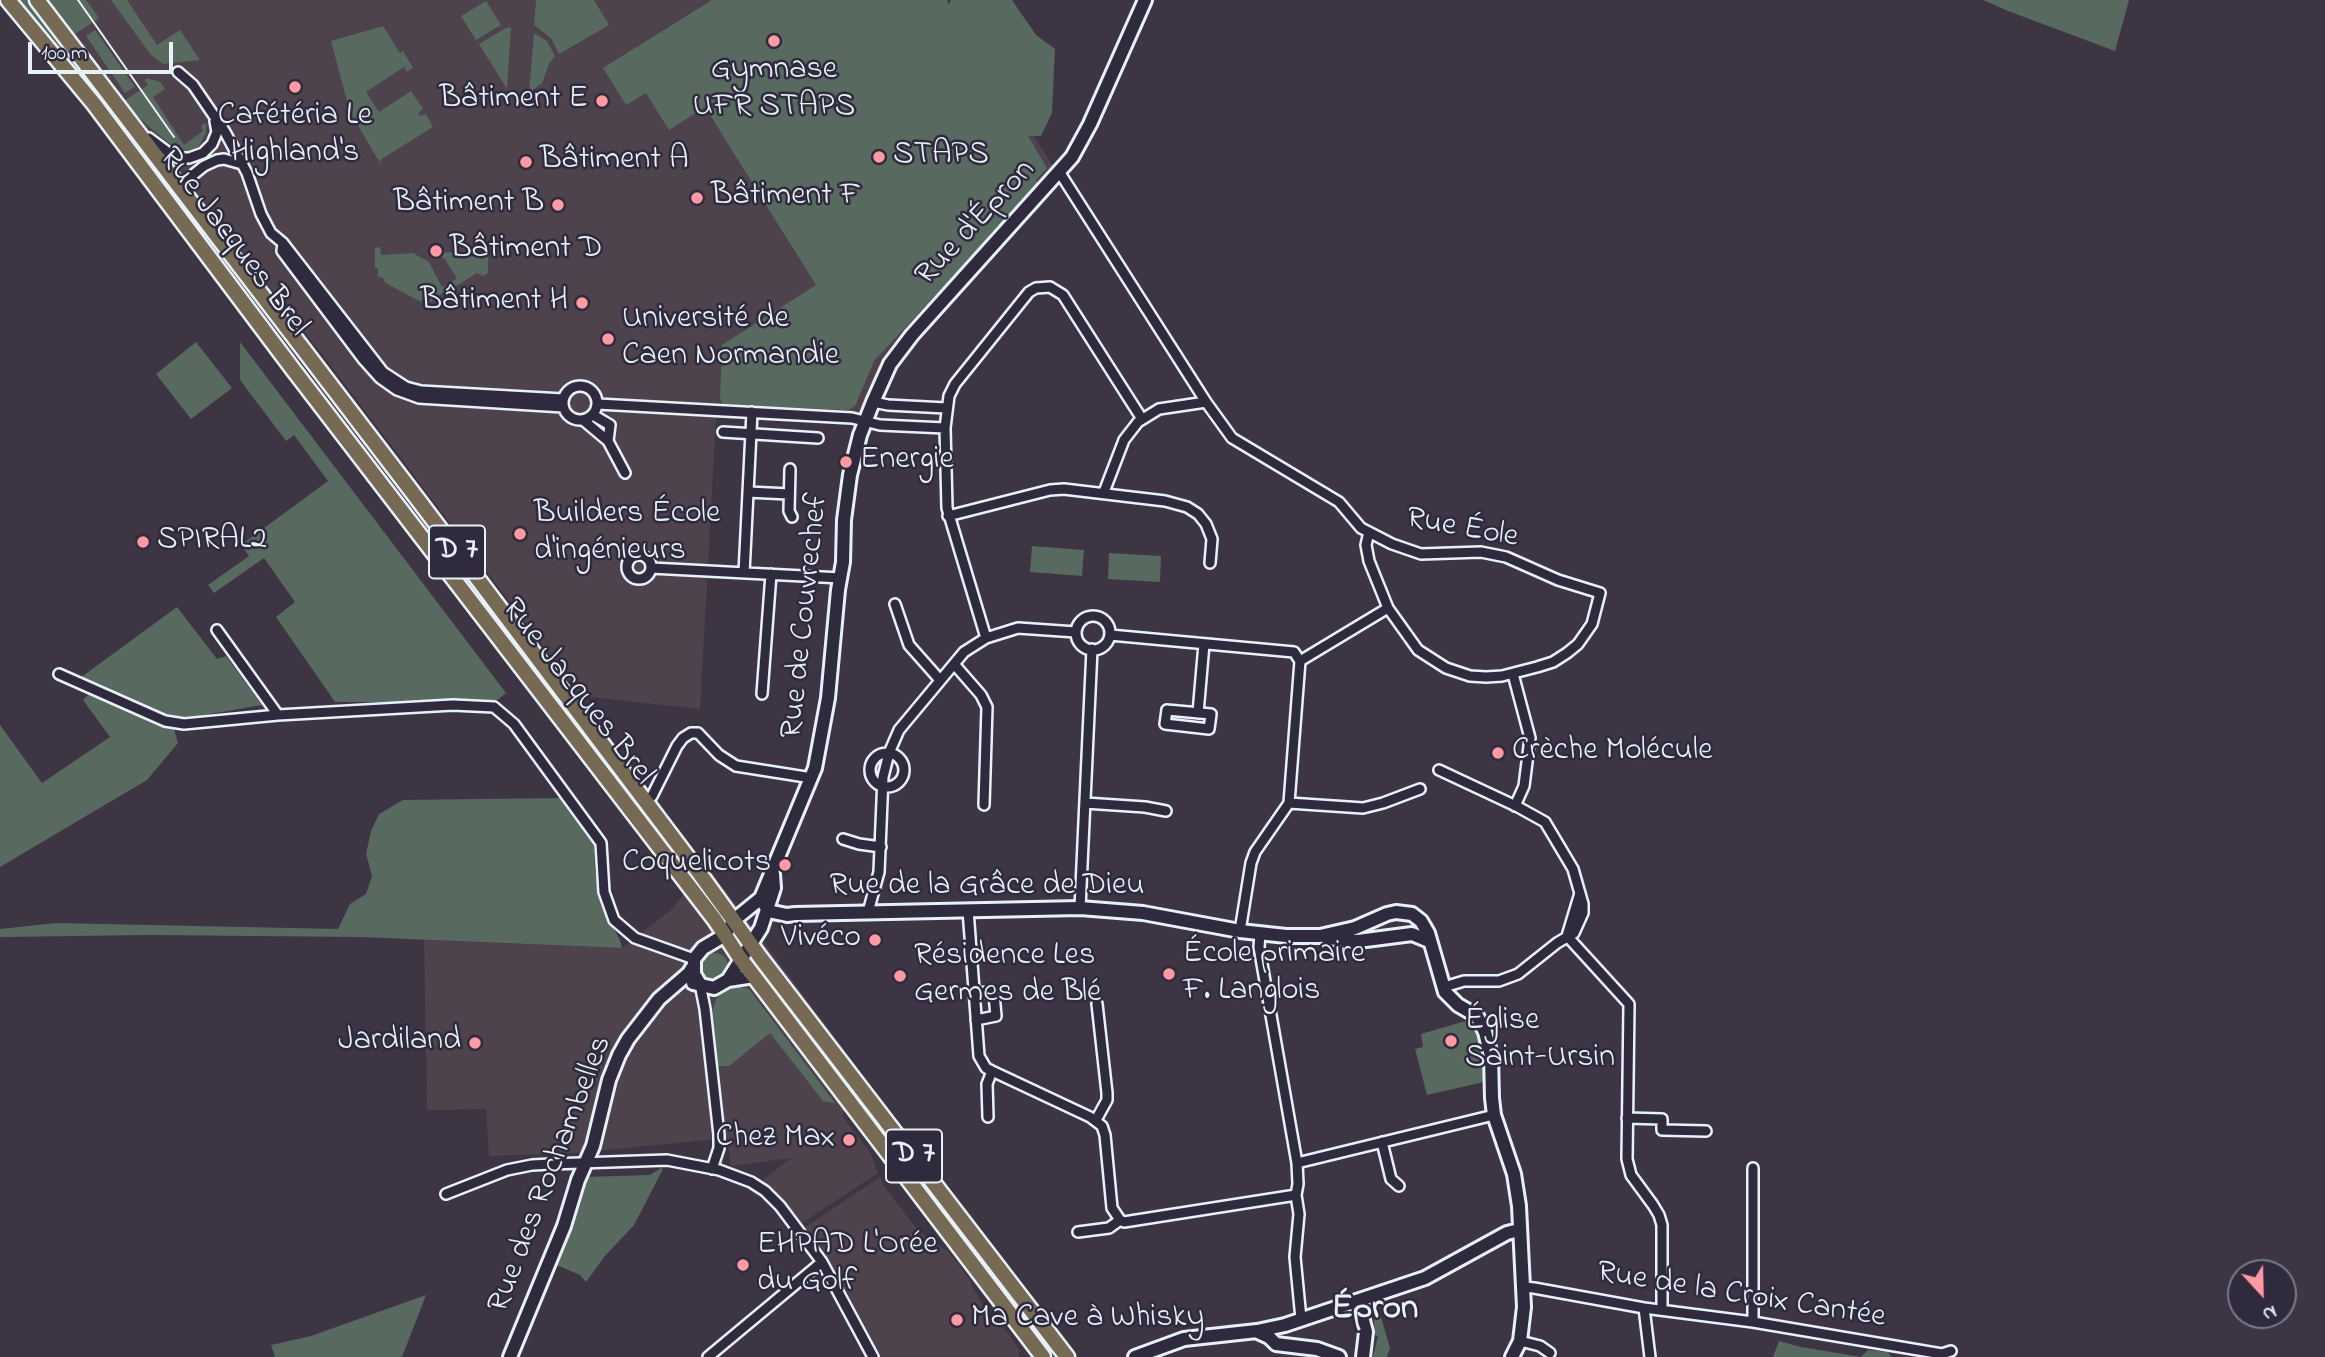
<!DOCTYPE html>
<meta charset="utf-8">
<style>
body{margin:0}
#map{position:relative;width:2325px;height:1357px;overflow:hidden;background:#3d3544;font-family:"Indie Flower",sans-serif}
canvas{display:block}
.north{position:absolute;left:2227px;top:1259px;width:70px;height:70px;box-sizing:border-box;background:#2f2a3d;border:2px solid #797a88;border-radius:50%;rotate:158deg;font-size:19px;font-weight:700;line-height:28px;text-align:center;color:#e8f1f8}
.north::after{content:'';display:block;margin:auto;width:24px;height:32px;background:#ff9aa2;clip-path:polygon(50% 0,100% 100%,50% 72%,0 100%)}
.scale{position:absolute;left:28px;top:42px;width:145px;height:32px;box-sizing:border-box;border:4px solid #e8f1f8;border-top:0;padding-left:9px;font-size:21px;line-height:24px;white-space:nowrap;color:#e8f1f8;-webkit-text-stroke:5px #2f2a3d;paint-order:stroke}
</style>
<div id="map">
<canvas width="2325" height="1357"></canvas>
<div class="north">N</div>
<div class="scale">100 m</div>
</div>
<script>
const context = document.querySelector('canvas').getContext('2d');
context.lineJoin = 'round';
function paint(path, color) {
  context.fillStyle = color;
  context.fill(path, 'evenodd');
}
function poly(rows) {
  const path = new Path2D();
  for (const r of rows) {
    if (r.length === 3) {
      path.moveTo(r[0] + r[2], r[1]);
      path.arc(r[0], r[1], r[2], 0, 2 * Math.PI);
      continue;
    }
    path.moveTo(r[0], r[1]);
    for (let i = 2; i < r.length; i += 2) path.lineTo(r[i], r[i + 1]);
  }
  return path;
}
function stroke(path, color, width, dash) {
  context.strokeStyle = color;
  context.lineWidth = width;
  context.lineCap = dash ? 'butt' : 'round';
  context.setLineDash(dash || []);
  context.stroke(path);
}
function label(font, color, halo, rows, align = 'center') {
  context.font = font + ' "Indie Flower",sans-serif';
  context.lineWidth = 5;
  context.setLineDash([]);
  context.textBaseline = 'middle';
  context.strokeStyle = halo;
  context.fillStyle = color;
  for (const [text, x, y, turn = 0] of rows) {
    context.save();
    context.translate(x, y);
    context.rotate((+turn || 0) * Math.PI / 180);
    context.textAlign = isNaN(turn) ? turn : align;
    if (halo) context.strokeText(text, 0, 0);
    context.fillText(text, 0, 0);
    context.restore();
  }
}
paint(poly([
 [46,0,948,0,1053,166,1044,179,1035,199,880,368,855,424,716,418,700,709,581,696,331,366],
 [707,866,866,1079,842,1116,870,1152,878,1173,802,1223,783,1199,763,1180,791,1158,731,1166,727,1138,575,1153,489,1156,486,1109,427,1110,424,940,622,948,671,910],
 [880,1177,883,1185,916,1228,932,1242,948,1251,969,1278,974,1290,995,1323,1006,1330,1020,1351,1018,1357,879,1357,838,1275,805,1227]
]), '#4e424d');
paint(poly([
 [16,0,30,0,99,92,49,41],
 [49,0,86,0,99,18,75,34],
 [111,0,127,0,157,45,180,30,200,60,163,64,151,55],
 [536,0,594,0,609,25,559,54,551,38,534,25],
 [712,0,947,0,948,6,951,0,1012,0,1036,35,1055,49,1052,113,1041,136,1028,136,1047,168,1036,180,1039,184,874,361,855,406,848,410,723,405,720,398,722,345,816,285,705,107,669,130,646,93,626,105,603,68],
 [1983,0,2129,0,2115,51,2008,11],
 [486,1,501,25,476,40,461,16],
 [383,26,400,53,403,51,413,68,407,72,404,67,366,92,379,112,411,91,423,109,418,113,420,116,426,114,433,127,380,160,383,168,350,112,331,41],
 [511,27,507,89,479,44,506,28],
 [95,30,135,87,125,93,86,36],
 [534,33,547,41,555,56,549,64,542,83,529,93],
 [147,78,160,82,165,89,153,97,184,145,203,131,201,126,206,123,206,133,199,146,188,151,177,150,133,113,124,101,148,85,145,80],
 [380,247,381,255,413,253,429,262,442,287,447,285,449,288,429,303,423,300,421,302,384,282,385,279,378,276,378,268,375,268,375,248],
 [442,252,456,253,457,256,488,255,488,273,483,276,477,273,453,288,450,283,457,278,444,258,442,258,440,255],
 [196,342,232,388,191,419,156,374],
 [240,342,506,693,495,702,335,702,276,617,295,602,264,558,214,593,208,585,249,556,241,545,328,481,294,435,286,441,240,380],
 [1032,546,1084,550,1082,576,1030,572],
 [1109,553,1161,556,1160,582,1108,579],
 [177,607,217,659,226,656,262,705,175,720,80,678],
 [90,693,174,729,178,743,147,780,0,867,0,725,42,783,110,737,83,700],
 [561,798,594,842,595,871,602,907,620,940,622,948,361,937,150,935,0,937,0,929,56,923,338,929,350,904,366,894,372,876,366,854,371,831,379,814,403,800],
 [715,966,13],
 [740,987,749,989,835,1103,823,1101,770,1033,729,1066,718,1066,712,1013,716,999,727,989],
 [1469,1020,1475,1028,1484,1052,1482,1054,1488,1081,1427,1095,1415,1049,1423,1047,1421,1034],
 [661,1168,663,1169,634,1225,605,1256,586,1282,580,1275,554,1264,584,1177,650,1175],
 [426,1295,402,1357,275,1357,271,1345,311,1336],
 [1378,1307,1390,1348,1387,1357,1373,1357,1378,1336,1375,1335,1373,1309],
 [1779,1341,1801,1347,1861,1357,1868,1350,1888,1352,1891,1357,1773,1357]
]), '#586960');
const street = poly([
 [178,72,193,85,225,132,247,173,261,214,271,233,283,243,383,372,406,387,421,391,563,399],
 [149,138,169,153,179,158,189,158,203,153,212,144,217,132,215,121],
 [1060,173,1206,402,1232,438,1339,502,1361,528,1392,544,1421,554,1481,552,1506,557,1558,580,1600,593,1592,624,1578,644,1567,653,1553,662,1537,667,1502,676,1486,677,1470,676,1446,668,1418,650,1388,608,1369,561,1366,545,1369,532],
 [179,186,204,166,217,160,224,159,242,164],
 [283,243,282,251,363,359,380,378,397,390,419,398,563,407],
 [580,403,17],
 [873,402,888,405,946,408],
 [598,404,852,418,880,425,945,428],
 [593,415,610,425,608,441],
 [583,420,608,441,625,473],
 [723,432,818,438],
 [790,469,789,511,792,517],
 [748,492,789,494],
 [1104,492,1124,440,1138,422,1159,409,1206,402],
 [948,516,1050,490,1064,489,1165,501,1187,507,1198,514,1206,524,1212,539,1210,563],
 [639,567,12],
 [651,568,841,578],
 [744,573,752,412],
 [895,604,909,645,940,680],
 [1093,633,17],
 [217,630,278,715],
 [1110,635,1294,652,1300,661],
 [986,638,947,508,945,428,949,396,955,384,1029,292,1036,288,1050,287,1063,295,1142,419],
 [1300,661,1388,608],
 [954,664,981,695,987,707,984,805],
 [59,674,165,721,184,724,278,715,453,705,494,707,514,724,601,843,604,892,614,920,635,938,694,959],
 [1513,674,1530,738,1524,786,1515,806],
 [762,694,771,574],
 [1167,710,1211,714,1209,729,1165,724,1167,710],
 [1198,713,1204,644],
 [887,770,17],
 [1439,770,1518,807,1545,822,1573,869,1583,904,1583,913,1574,933,1557,943,1518,974,1499,981,1464,981,1444,987],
 [645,801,652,796,677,746,683,738,691,733,698,733,719,755,736,766,812,778],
 [1085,803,1145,807,1166,811],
 [1289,803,1363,808,1383,803,1420,789],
 [843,839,859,844,881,847],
 [1080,908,1092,649],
 [968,910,979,1056,986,1068,992,1071,1090,1117,1102,1126,1105,1135,1112,1208,1120,1220],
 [868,912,879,872,883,777,889,753,899,730,964,652,986,638,1018,628,1076,632],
 [1240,931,1251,863,1255,852,1289,803,1300,661],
 [1260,934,1259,947,1297,1163,1298,1184,1296,1195,1299,1214,1295,1257,1301,1319],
 [1567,936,1629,1004,1627,1159,1631,1175,1653,1205,1659,1215,1662,1225,1662,1310],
 [1567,936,1580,893],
 [700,984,705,1009,719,1135,719,1148,712,1169],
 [974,993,991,992,994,994,996,1016,976,1020],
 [988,1117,987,1084,992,1071],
 [1627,1118,1662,1119,1662,1130,1706,1131],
 [1096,1120,1107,1100,1107,1093,1097,1004],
 [1382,1142,1391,1179,1399,1186],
 [1297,1163,1494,1115],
 [1753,1168,1753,1322],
 [446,1194,507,1170,532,1165,551,1164,667,1160,719,1170,751,1182,765,1191,780,1206,822,1262,873,1357],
 [1120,1220,1124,1222,1296,1195],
 [1078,1232,1109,1228,1120,1220],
 [1523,1287,1534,1288,1644,1308,1753,1322,1942,1354,1951,1351],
 [1644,1308,1650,1357],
 [1520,1341,1540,1346,1550,1353],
 [708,1357,822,1262]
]);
const secondary = poly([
 [761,898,768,911,787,915,795,914,1080,908,1143,913,1240,931,1286,936,1320,936,1355,928,1387,914,1396,912,1412,914,1421,921,1428,933,1445,992,1458,1005,1477,1016,1485,1032,1491,1056,1492,1098,1494,1115,1514,1174,1519,1206,1524,1307,1520,1341,1512,1357],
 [1327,938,1358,941,1412,934,1429,941],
 [728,980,754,976],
 [693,983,714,988,728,980,761,928,774,888,773,874],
 [700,984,694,974,694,959,703,948,725,935,734,920,761,898,815,768,828,698,838,590,843,562,844,520,850,475,860,435,873,402,890,364,912,335,1072,157,1090,124,1145,0],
 [1358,1301,1366,1332,1363,1357],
 [1258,1332,1269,1337,1276,1344,1317,1349,1339,1357],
 [510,1357,564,1226,578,1180,593,1146,609,1080,619,1055,628,1039,659,999,689,973,692,968],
 [1135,1357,1184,1339,1257,1331,1285,1325,1425,1278,1507,1233,1519,1230]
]);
const primary = poly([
 [8,0,94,104,292,368,715,920,740,958,1043,1357],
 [37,0,416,497,692,863,760,957,1067,1357]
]);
stroke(street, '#e8f1f8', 14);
stroke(secondary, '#e8f1f8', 18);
stroke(primary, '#e8f1f8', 19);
stroke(street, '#2f2a3d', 9);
stroke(secondary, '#2f2a3d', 12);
stroke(primary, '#766a54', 14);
stroke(poly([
 [78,0,174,137]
]), '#e8f1f8', 2);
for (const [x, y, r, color] of [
 [774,41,7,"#ff9aa2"],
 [295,87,7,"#ff9aa2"],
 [602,101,7,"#ff9aa2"],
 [879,157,7,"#ff9aa2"],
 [526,162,7,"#ff9aa2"],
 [697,198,7,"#ff9aa2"],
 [558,205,7,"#ff9aa2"],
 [436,251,7,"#ff9aa2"],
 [582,303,7,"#ff9aa2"],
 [608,339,7,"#ff9aa2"],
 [846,462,7,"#ff9aa2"],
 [520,534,7,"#ff9aa2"],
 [143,542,7,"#ff9aa2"],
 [1498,753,7,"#ff9aa2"],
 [785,865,7,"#ff9aa2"],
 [875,940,7,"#ff9aa2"],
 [1169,974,7,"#ff9aa2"],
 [900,976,7,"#ff9aa2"],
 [1451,1041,7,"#ff9aa2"],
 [475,1043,7,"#ff9aa2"],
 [849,1140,7,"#ff9aa2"],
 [743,1265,7,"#ff9aa2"],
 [957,1320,7,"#ff9aa2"]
]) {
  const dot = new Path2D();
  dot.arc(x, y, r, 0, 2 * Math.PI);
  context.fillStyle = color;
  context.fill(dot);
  stroke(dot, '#2f2a3d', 2.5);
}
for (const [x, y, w] of [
 [457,552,56],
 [914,1156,56]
]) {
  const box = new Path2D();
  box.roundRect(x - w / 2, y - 26.5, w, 53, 5);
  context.fillStyle = '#2f2a3d';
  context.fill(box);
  stroke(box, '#e8f1f8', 2);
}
label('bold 30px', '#e8f1f8', null, [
 ["D 7",457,552],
 ["D 7",914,1156]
]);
label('32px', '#e8f1f8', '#2f2a3d', [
 ["Gymnase",774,72,"center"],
 ["UFR STAPS",774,109,"center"],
 ["Bâtiment E",588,101,"right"],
 ["Cafétéria Le",295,118,"center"],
 ["Highland's",295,155,"center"],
 ["STAPS",893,157],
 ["Bâtiment A",540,162],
 ["Bâtiment F",711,198],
 ["Bâtiment B",544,205,"right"],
 ["Bâtiment D",450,251],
 ["Bâtiment H",568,303,"right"],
 ["Université de",622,321],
 ["Caen Normandie",622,358],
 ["Energie",860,462],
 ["Builders École",534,516],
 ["d'ingénieurs",534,553],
 ["SPIRAL2",157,542],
 ["Crèche Molécule",1512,753],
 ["Coquelicots",771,865,"right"],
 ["Vivéco",861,940,"right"],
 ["École primaire",1183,956],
 ["F. Langlois",1183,993],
 ["Résidence Les",914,958],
 ["Germes de Blé",914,995],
 ["Église",1465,1023],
 ["Saint-Ursin",1465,1060],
 ["Jardiland",461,1043,"right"],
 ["Chez Max",835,1140,"right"],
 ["EHPAD L'Orée",757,1247],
 ["du Golf",757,1284],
 ["Ma Cave à Whisky",971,1320]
], 'left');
label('32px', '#e8f1f8', '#2f2a3d', [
 ["Rue d'Épron",977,224,-47],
 ["Rue Jacques Brel",232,243,53],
 ["Rue Éole",1462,530,10],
 ["Rue de Couvrechef",807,616,-84],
 ["Rue Jacques Brel",576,693,52],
 ["Rue de la Grâce de Dieu",987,888],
 ["Rue des Rochambelles",552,1175,-69],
 ["Rue de la Croix Cantée",1741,1297,9]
]);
label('bold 35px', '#e8f1f8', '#2f2a3d', [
 ["Épron",1375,1311]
]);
</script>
